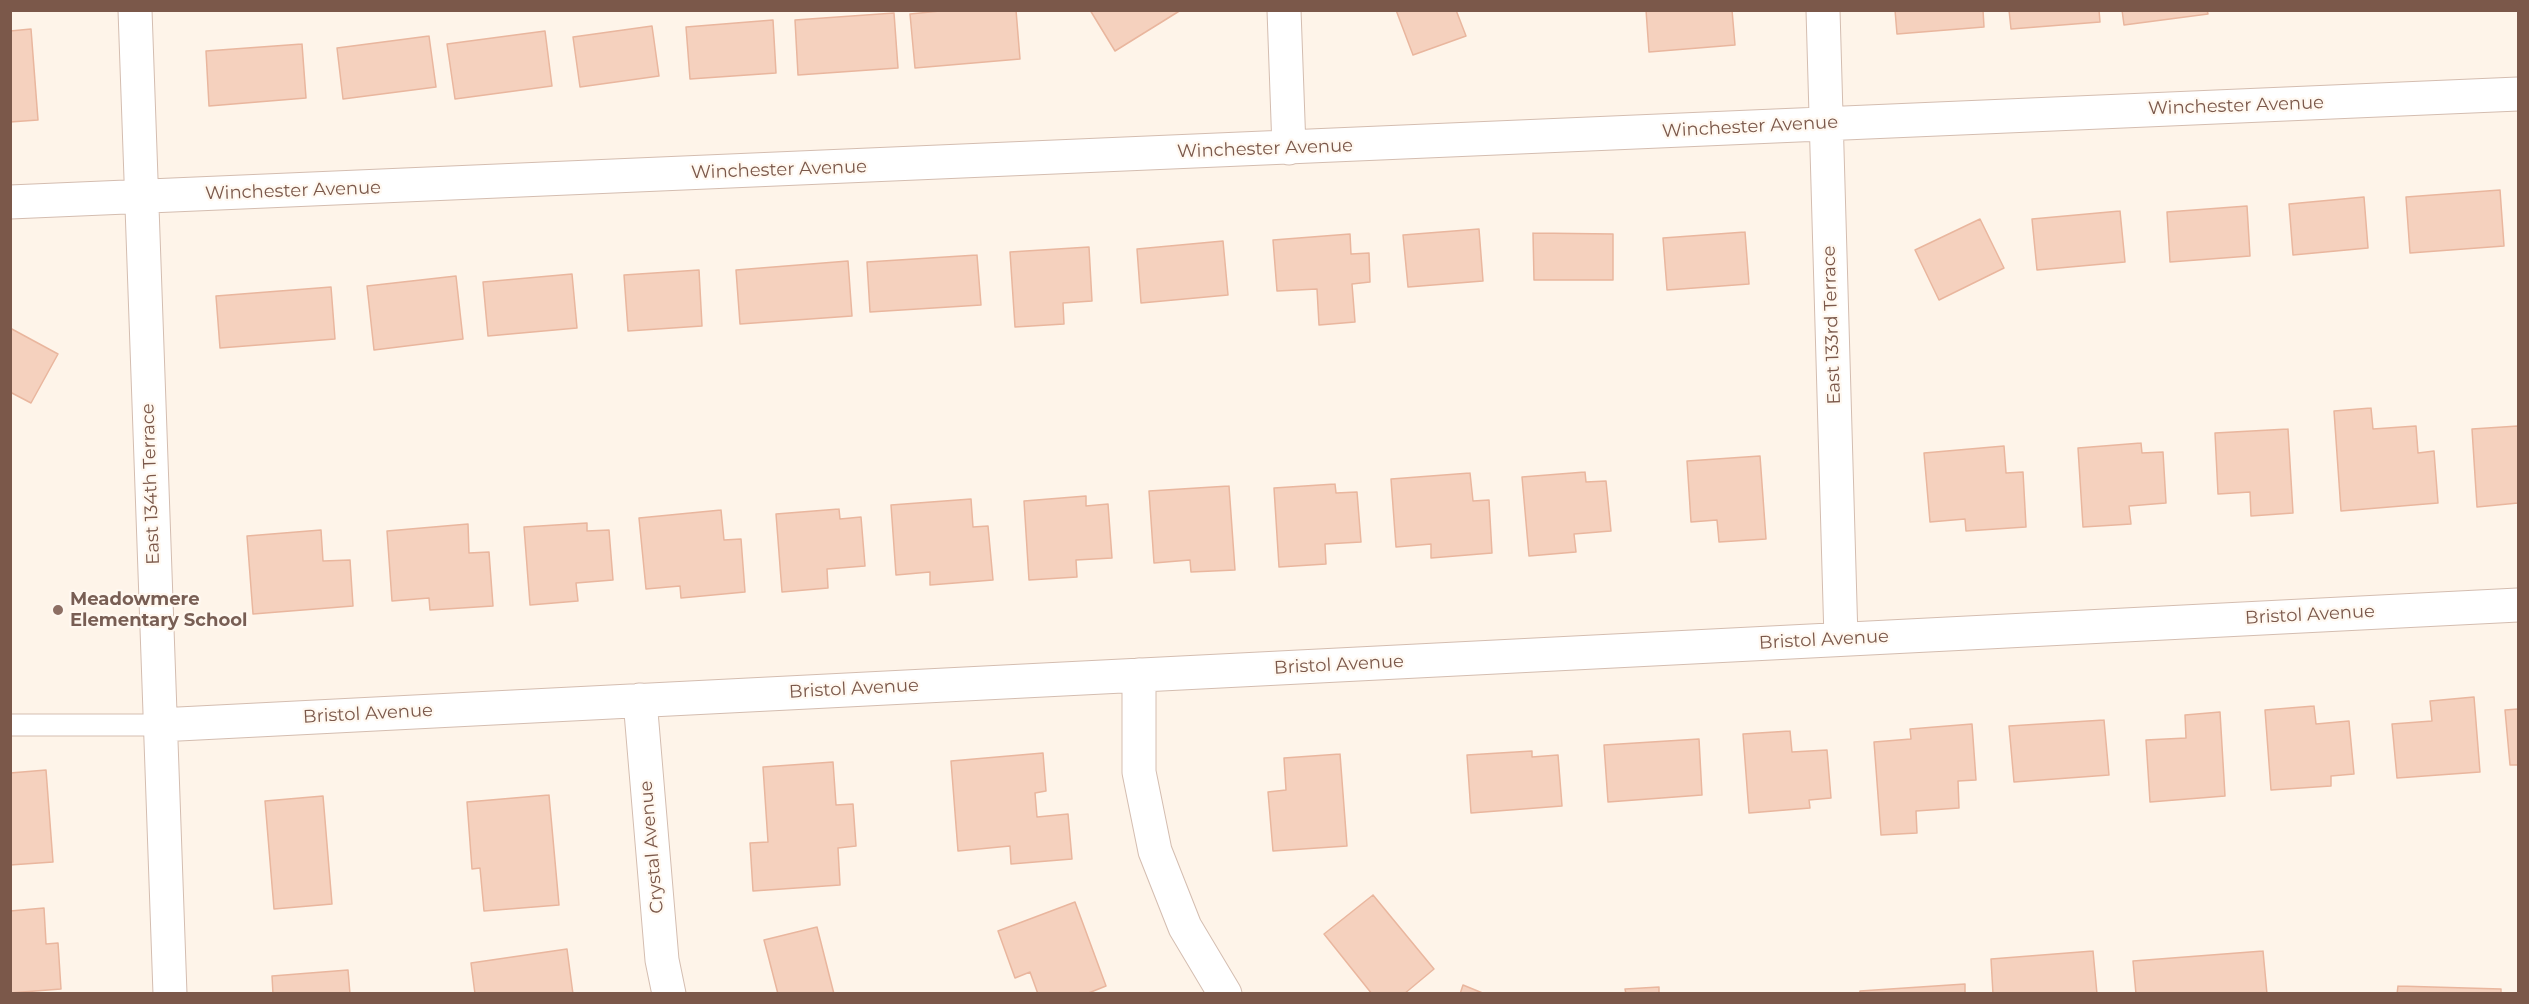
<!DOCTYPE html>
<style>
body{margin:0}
#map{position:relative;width:2529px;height:1004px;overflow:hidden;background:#fef4e9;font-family:Montserrat,sans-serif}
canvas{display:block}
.frame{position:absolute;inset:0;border:12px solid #7b584a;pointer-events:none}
</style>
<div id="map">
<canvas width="2529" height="1004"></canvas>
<div class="frame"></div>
</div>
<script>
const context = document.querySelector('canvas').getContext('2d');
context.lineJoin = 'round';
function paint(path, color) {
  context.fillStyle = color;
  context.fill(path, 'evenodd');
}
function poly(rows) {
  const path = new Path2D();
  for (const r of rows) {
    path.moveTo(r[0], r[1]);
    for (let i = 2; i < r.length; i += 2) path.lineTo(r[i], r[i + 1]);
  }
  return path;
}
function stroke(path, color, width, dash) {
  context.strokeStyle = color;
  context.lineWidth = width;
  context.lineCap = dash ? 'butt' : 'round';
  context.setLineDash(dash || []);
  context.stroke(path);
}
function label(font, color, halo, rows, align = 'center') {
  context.font = font + ' Montserrat,sans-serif';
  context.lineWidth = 4.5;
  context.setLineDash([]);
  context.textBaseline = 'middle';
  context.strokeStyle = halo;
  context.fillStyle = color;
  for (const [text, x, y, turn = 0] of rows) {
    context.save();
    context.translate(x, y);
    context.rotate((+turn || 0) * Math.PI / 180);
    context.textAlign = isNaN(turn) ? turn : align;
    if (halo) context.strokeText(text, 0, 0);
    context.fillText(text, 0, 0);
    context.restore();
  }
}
const building = poly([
 [950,10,1016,10,1020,59,915,68,910,14,950,10],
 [1090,10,1181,10,1115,51,1090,10],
 [1396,10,1456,10,1466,36,1413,55,1396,10],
 [1646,10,1732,10,1735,45,1649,52,1646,10],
 [1895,10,1983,10,1984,27,1897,34,1895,10],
 [2009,10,2099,10,2100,22,2011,29,2009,10],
 [2122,10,2207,10,2208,14,2124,25,2122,10],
 [894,13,898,68,798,75,795,20,894,13],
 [773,20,776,73,690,79,686,27,773,20],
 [652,26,659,76,580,87,573,37,652,26],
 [31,29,38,120,10,122,10,31,31,29],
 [545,31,552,86,455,99,447,44,545,31],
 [429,36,436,87,343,99,337,48,429,36],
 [302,44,306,98,209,106,206,51,302,44],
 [2500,190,2504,246,2410,253,2406,197,2500,190],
 [2364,197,2368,248,2293,255,2289,204,2364,197],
 [2247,206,2250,256,2170,262,2167,212,2247,206],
 [2120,211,2125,262,2037,270,2032,219,2120,211],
 [1980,219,2004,268,1939,300,1915,250,1980,219],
 [1479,229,1483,281,1408,287,1403,235,1479,229],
 [1745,232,1749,284,1667,290,1663,238,1745,232],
 [1533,233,1613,234,1613,280,1534,280,1533,233],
 [1350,234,1351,254,1369,253,1370,282,1352,284,1355,322,1319,325,1317,289,1277,291,1273,240,1350,234],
 [1223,241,1228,295,1141,303,1137,249,1223,241],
 [1089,247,1092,301,1063,303,1064,324,1015,327,1010,252,1089,247],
 [977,255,981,305,870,312,867,262,977,255],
 [848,261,852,316,740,324,736,270,848,261],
 [699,270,702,326,628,331,624,275,699,270],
 [572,274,577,328,488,336,483,282,572,274],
 [456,276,463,339,374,350,367,286,456,276],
 [331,287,335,339,220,348,216,296,331,287],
 [10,328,58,354,31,403,10,392,10,328],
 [2371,408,2373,429,2416,426,2418,453,2434,451,2438,503,2341,511,2334,411,2371,408],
 [2518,426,2518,503,2477,507,2472,429,2518,426],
 [2288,429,2293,513,2251,516,2250,492,2218,494,2215,433,2288,429],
 [2141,443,2142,453,2163,452,2166,503,2129,506,2131,524,2083,527,2078,448,2141,443],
 [2004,446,2006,473,2023,472,2026,527,1966,531,1965,519,1930,522,1924,453,2004,446],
 [1760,456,1766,539,1719,542,1717,520,1691,522,1687,461,1760,456],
 [1585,472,1586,482,1606,481,1611,531,1574,534,1576,552,1529,556,1522,477,1585,472],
 [1470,473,1473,501,1489,500,1492,553,1431,558,1431,544,1396,547,1391,479,1470,473],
 [1335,484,1336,493,1357,492,1361,542,1325,544,1326,564,1279,567,1274,488,1335,484],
 [1229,486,1235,570,1191,572,1190,560,1154,563,1149,491,1229,486],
 [1086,496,1086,506,1108,504,1112,558,1076,560,1077,577,1029,580,1024,501,1086,496],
 [971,499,973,527,988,526,993,580,930,585,930,572,896,575,891,505,971,499],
 [839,509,840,519,861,517,865,566,827,569,828,588,782,592,776,514,839,509],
 [721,510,724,540,741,539,745,592,681,598,680,586,646,589,639,518,721,510],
 [587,523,587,531,609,530,613,580,576,583,578,601,530,605,524,527,587,523],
 [468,524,469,553,489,552,493,606,430,610,429,598,392,601,387,531,468,524],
 [321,530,323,561,350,560,353,606,253,614,247,536,321,530],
 [2474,697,2480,772,2397,778,2392,724,2432,721,2430,701,2474,697],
 [2314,706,2316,724,2349,721,2354,774,2331,776,2331,786,2271,790,2265,710,2314,706],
 [2518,709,2518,765,2510,765,2505,710,2518,709],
 [2220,712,2225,796,2150,802,2146,740,2186,738,2185,715,2220,712],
 [2104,720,2109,775,2014,782,2009,726,2104,720],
 [1972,724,1976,780,1958,781,1959,808,1916,811,1917,833,1881,835,1874,742,1911,739,1910,729,1972,724],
 [1790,731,1792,752,1827,750,1831,798,1809,800,1810,808,1749,813,1743,734,1790,731],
 [1699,739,1702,795,1608,802,1604,745,1699,739],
 [1532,751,1532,757,1558,755,1562,806,1471,813,1467,755,1532,751],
 [1043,753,1046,791,1035,793,1037,817,1068,814,1072,859,1011,864,1010,846,958,851,951,761,1043,753],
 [1340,754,1347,846,1273,851,1268,792,1286,790,1284,758,1340,754],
 [833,762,836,805,853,804,856,846,838,848,840,885,753,891,750,843,768,842,763,767,833,762],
 [46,770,53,862,10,865,10,773,46,770],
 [549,795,559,905,484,911,480,868,472,869,467,802,549,795],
 [323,796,332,904,274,909,265,801,323,796],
 [1373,895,1434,969,1404,994,1372,994,1324,934,1373,895],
 [1075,902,1106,986,1086,994,1038,994,1030,972,1015,978,998,931,1075,902],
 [44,908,46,944,58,943,61,989,10,993,10,911,44,908],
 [817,927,834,994,778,994,764,940,817,927],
 [567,949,573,994,475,994,471,963,567,949],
 [2093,951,2097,994,1993,994,1991,959,2093,951],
 [2263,951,2267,994,2136,994,2133,961,2263,951],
 [348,970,350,994,273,994,272,976,348,970],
 [1965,984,1965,994,1860,994,1860,991,1965,984],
 [1463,985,1485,994,1460,994,1463,985],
 [2398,986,2501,989,2501,994,2397,994,2398,986],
 [1659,987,1659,994,1626,994,1625,989,1659,987]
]);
paint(building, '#f5d1be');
stroke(building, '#e9b69e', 1.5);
const service = poly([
 [10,725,159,725]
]);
const minor = poly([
 [135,10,170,994],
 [1284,10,1289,148],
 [1823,10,1841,639],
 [10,202,2518,94],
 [1139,675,1139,772,1155,851,1185,927,1225,994],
 [640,700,662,960,669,994],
 [159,725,2518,605]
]);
stroke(service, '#d4bdb0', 23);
stroke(minor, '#d4bdb0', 35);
stroke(service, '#fff', 21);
stroke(minor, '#fff', 33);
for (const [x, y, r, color] of [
 [58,610,6,"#8d6e63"]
]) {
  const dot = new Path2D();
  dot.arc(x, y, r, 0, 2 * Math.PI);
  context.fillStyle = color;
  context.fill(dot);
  stroke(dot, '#fff8f0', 2);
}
label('18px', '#7b584a', '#fff8f0', [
 ["Winchester Avenue",2236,106,-2],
 ["Winchester Avenue",1750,127,-3],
 ["Winchester Avenue",1265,149,-2],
 ["Winchester Avenue",779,170,-2],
 ["Winchester Avenue",293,191,-2],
 ["East 133rd Terrace",1832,325,-92],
 ["East 134th Terrace",151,484,-92],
 ["Bristol Avenue",2310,615,-3],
 ["Bristol Avenue",1824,640,-3],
 ["Bristol Avenue",1339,665,-3],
 ["Bristol Avenue",854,689,-3],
 ["Bristol Avenue",368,714,-3],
 ["Crystal Avenue",652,847,-95]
]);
label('bold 18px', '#785e54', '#fff8f0', [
 ["Meadowmere",70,600],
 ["Elementary School",70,621]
], 'left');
</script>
